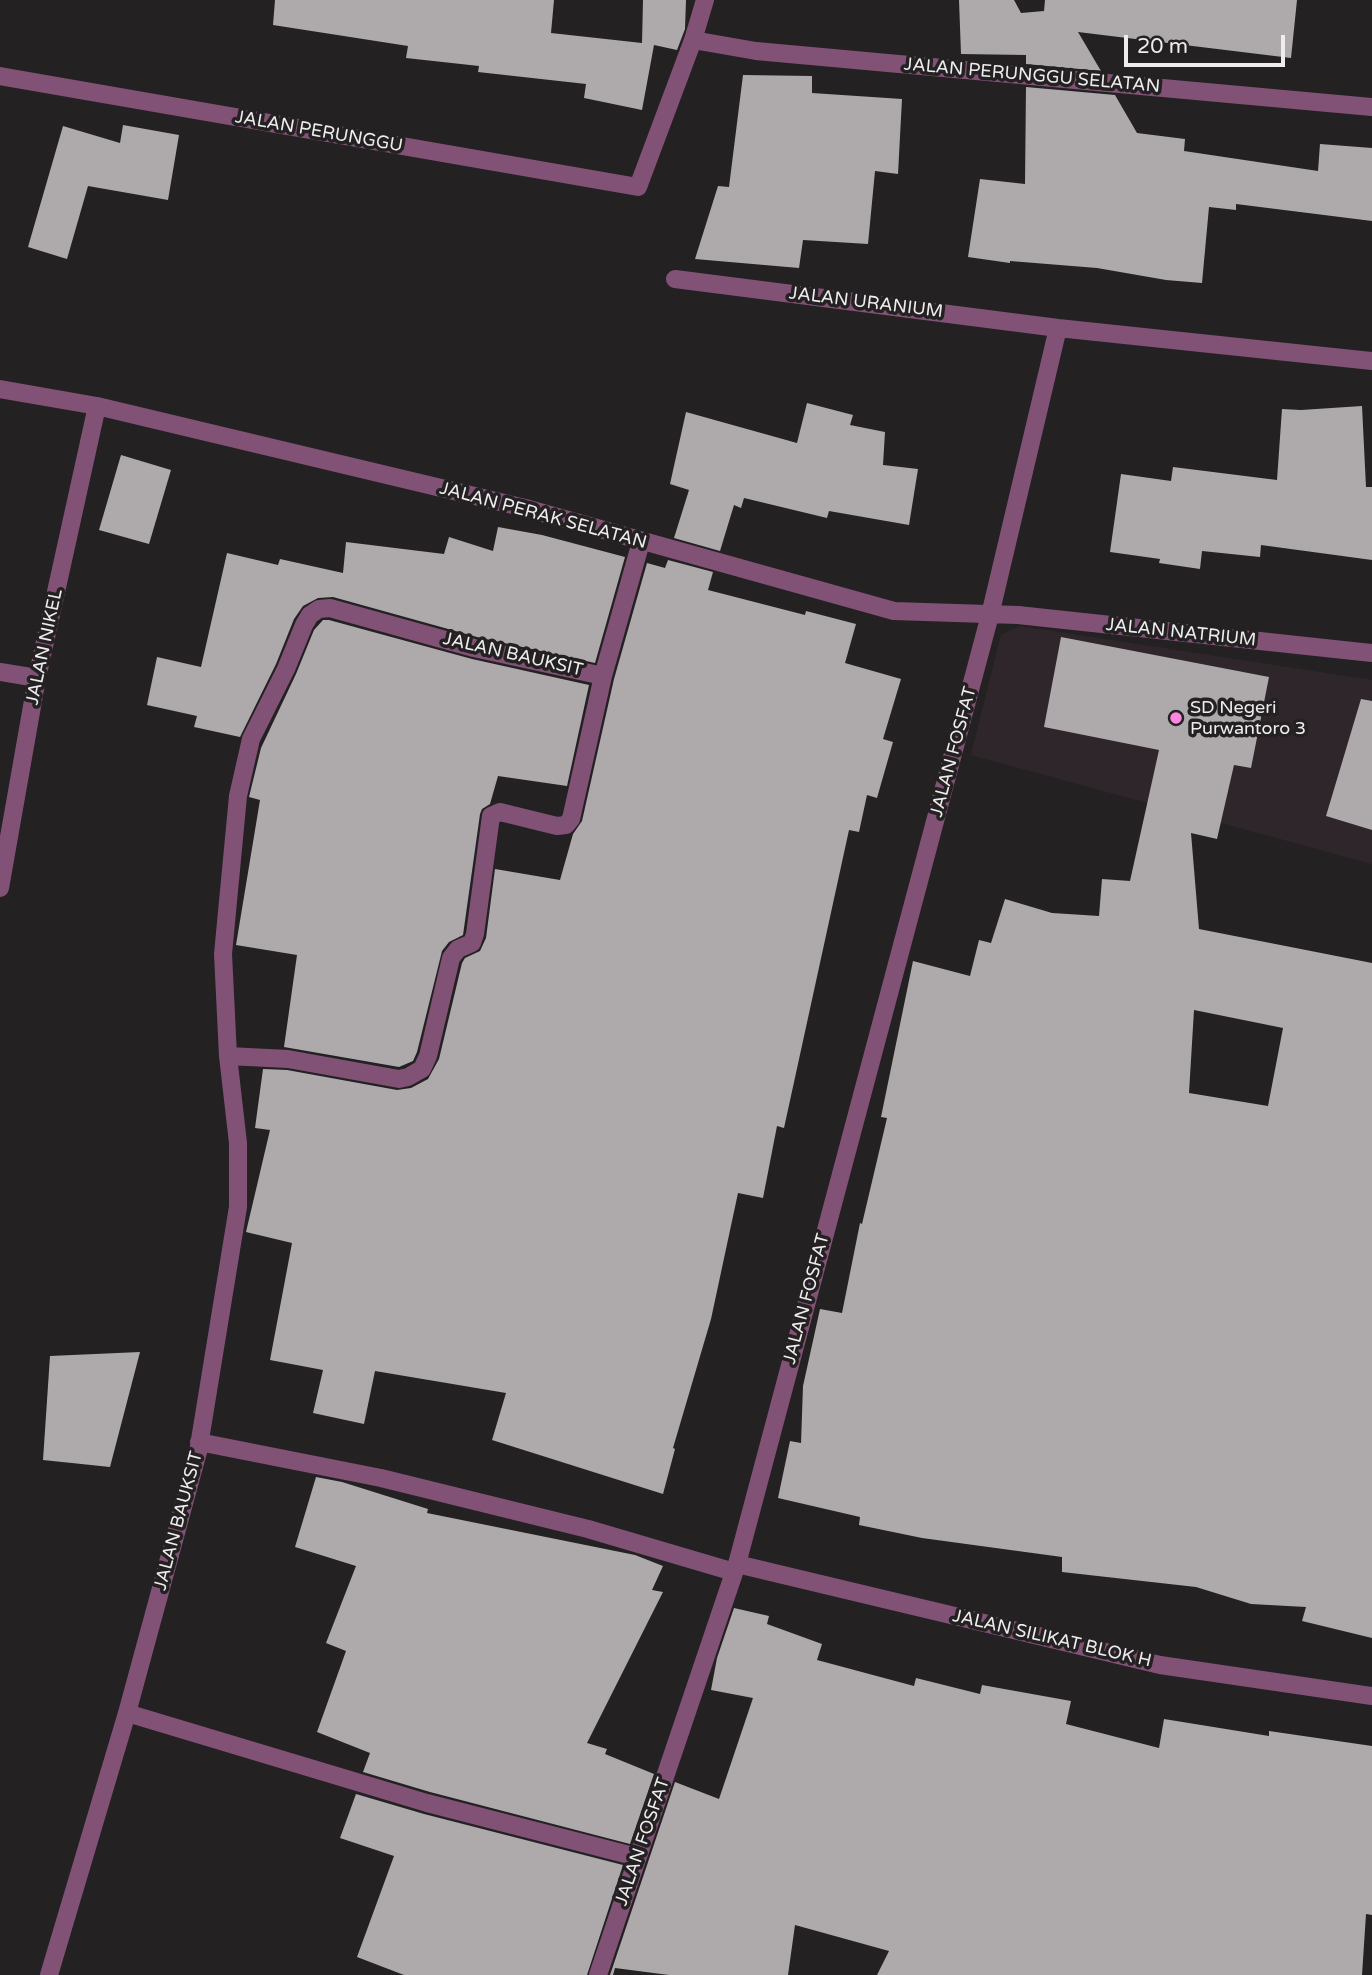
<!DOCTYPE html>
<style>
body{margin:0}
#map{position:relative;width:1372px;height:1975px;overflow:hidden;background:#242123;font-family:"Varela Round",sans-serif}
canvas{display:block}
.scale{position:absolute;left:1124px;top:35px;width:161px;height:32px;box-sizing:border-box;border:4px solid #eeeced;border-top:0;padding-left:9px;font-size:21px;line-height:24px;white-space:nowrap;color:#eeeced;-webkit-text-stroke:5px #242123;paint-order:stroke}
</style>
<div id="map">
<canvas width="1372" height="1975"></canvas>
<div class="scale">20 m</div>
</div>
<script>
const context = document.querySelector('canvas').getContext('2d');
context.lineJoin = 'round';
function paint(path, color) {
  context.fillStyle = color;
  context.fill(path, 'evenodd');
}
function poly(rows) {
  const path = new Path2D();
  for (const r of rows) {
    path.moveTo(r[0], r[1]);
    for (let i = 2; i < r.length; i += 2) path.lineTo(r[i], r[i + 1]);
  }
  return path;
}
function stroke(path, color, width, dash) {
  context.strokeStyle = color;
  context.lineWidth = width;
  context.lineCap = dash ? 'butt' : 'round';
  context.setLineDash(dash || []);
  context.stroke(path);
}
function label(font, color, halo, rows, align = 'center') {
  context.font = font + ' "Varela Round",sans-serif';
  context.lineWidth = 7;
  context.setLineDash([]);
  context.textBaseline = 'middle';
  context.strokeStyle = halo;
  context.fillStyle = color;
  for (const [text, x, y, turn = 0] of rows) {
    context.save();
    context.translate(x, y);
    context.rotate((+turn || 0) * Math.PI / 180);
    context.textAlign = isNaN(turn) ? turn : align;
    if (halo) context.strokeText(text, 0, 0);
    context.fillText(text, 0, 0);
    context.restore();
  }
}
paint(poly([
 [1020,626,1372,680,1372,864,971,755,1001,635]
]), '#2f262c');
paint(poly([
 [275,0,554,0,551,33,642,43,643,0,686,0,685,29,677,50,654,45,642,110,584,98,586,84,478,72,479,66,406,58,408,46,273,25],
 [959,0,1014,0,1021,13,1044,11,1045,0,1297,0,1291,58,1078,32,1101,71,1026,64,1026,55,961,54],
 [743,75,812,76,812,93,902,99,898,174,875,171,868,244,803,240,799,268,695,259,718,186,729,187],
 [1026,87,1115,95,1137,133,1185,139,1184,151,1318,171,1320,144,1372,148,1372,221,1236,204,1236,210,1209,207,1202,283,1166,280,1097,268,1010,261,1010,263,968,257,980,179,1025,184],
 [123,125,179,135,168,200,88,186,67,259,28,247,63,126,120,143],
 [807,403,853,415,850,425,885,432,883,465,918,469,909,525,829,511,827,518,744,498,741,508,734,505,720,551,674,538,689,490,670,484,686,412,797,443],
 [1362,406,1366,487,1372,487,1372,560,1261,545,1260,557,1202,551,1200,569,1159,563,1160,559,1110,552,1121,474,1171,481,1173,467,1277,480,1282,409,1301,410],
 [121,455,171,470,149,544,99,530],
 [498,527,542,535,625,557,595,663,477,637,333,597,318,598,303,606,294,619,276,664,240,737,194,727,197,716,147,705,157,657,201,667,227,553,278,565,280,559,343,573,346,542,444,554,449,537,493,551],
 [668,560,713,572,708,590,805,615,806,611,856,624,845,663,901,679,883,739,893,742,877,798,867,795,859,832,849,830,784,1128,777,1126,763,1198,738,1193,711,1319,673,1448,675,1449,663,1494,492,1440,506,1393,375,1371,364,1424,313,1413,323,1370,270,1360,292,1243,246,1232,270,1130,255,1128,263,1069,287,1070,397,1090,411,1088,428,1079,439,1059,462,963,465,958,480,951,486,938,495,869,560,880,573,834,582,821,614,679,647,563,665,568],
 [323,620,329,620,472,659,589,685,567,786,498,776,490,804,482,809,480,814,463,935,449,942,442,951,417,1052,413,1061,399,1067,284,1047,297,955,236,945,260,800,249,797,261,748,296,674,314,630],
 [1061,637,1269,677,1251,768,1234,765,1217,839,1191,833,1199,929,1372,963,1372,1638,1302,1621,1306,1607,1251,1604,1196,1587,1062,1572,1062,1557,922,1538,859,1525,860,1517,778,1498,790,1441,801,1443,803,1386,820,1309,842,1313,860,1223,862,1224,887,1118,881,1117,913,961,970,976,979,940,991,943,1005,899,1052,913,1099,916,1102,879,1130,881,1159,750,1044,727],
 [1194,1010,1283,1028,1268,1106,1189,1093],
 [1361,699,1372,701,1372,830,1326,816],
 [140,1352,110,1467,43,1460,50,1356],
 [316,1477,342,1482,428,1509,427,1513,635,1555,663,1566,652,1590,663,1592,587,1743,607,1749,605,1754,654,1774,630,1844,430,1792,363,1772,370,1753,317,1732,346,1651,326,1643,356,1566,295,1547],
 [734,1608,769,1616,767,1624,822,1644,817,1660,914,1686,916,1678,980,1694,982,1685,1071,1701,1066,1724,1159,1748,1164,1719,1269,1736,1269,1731,1372,1746,1372,1915,1366,1914,1362,1975,877,1975,889,1951,795,1925,788,1975,669,1975,615,1968,613,1975,610,1975,675,1782,719,1799,753,1698,711,1690,717,1658],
 [356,1794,424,1814,623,1865,587,1975,404,1975,357,1957,394,1856,340,1838]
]), '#aeaaac');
stroke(poly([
 [693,40,756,51,1372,107],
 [0,76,638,187,693,40,705,0],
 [675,279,1058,328,1372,361],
 [0,389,97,406,525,508,894,611,1018,615,1372,653],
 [0,672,37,678],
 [603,676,641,542],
 [0,888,37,678,97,406],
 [199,1442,381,1478,588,1529,734,1572],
 [737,1564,1160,1665,1372,1696],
 [127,1713,427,1803,637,1857],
 [49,1975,127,1713,198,1452,238,1207,238,1143,228,1056,223,954,238,796,251,739,286,669,304,625,310,615,319,609,330,608,474,648,603,676,571,819,566,825,557,826,500,812,491,816,475,934,472,943,458,949,451,958,428,1056,422,1069,408,1077,399,1079,288,1059,228,1056],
 [598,1975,737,1564,990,615,1058,328]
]), '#825276', 18);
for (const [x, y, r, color] of [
 [1176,718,7,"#fd86e1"]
]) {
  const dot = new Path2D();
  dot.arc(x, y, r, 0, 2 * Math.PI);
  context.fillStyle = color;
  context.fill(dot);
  stroke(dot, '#242123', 2.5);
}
label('18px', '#eeeced', '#242123', [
 ["JALAN PERUNGGU SELATAN",1032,76,5],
 ["JALAN PERUNGGU",319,132,10],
 ["JALAN URANIUM",866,303,7],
 ["JALAN PERAK SELATAN",543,516,15],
 ["JALAN NATRIUM",1181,633,6],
 ["JALAN NIKEL",45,647,-78],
 ["JALAN BAUKSIT",513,655,13],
 ["JALAN FOSFAT",954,752,-75],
 ["JALAN FOSFAT",807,1299,-75],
 ["JALAN BAUKSIT",179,1521,-75],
 ["JALAN SILIKAT BLOK H",1052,1639,13],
 ["JALAN FOSFAT",643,1842,-71]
]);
label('18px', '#eeeced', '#242123', [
 ["SD Negeri",1190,708],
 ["Purwantoro 3",1190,729]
], 'left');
</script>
